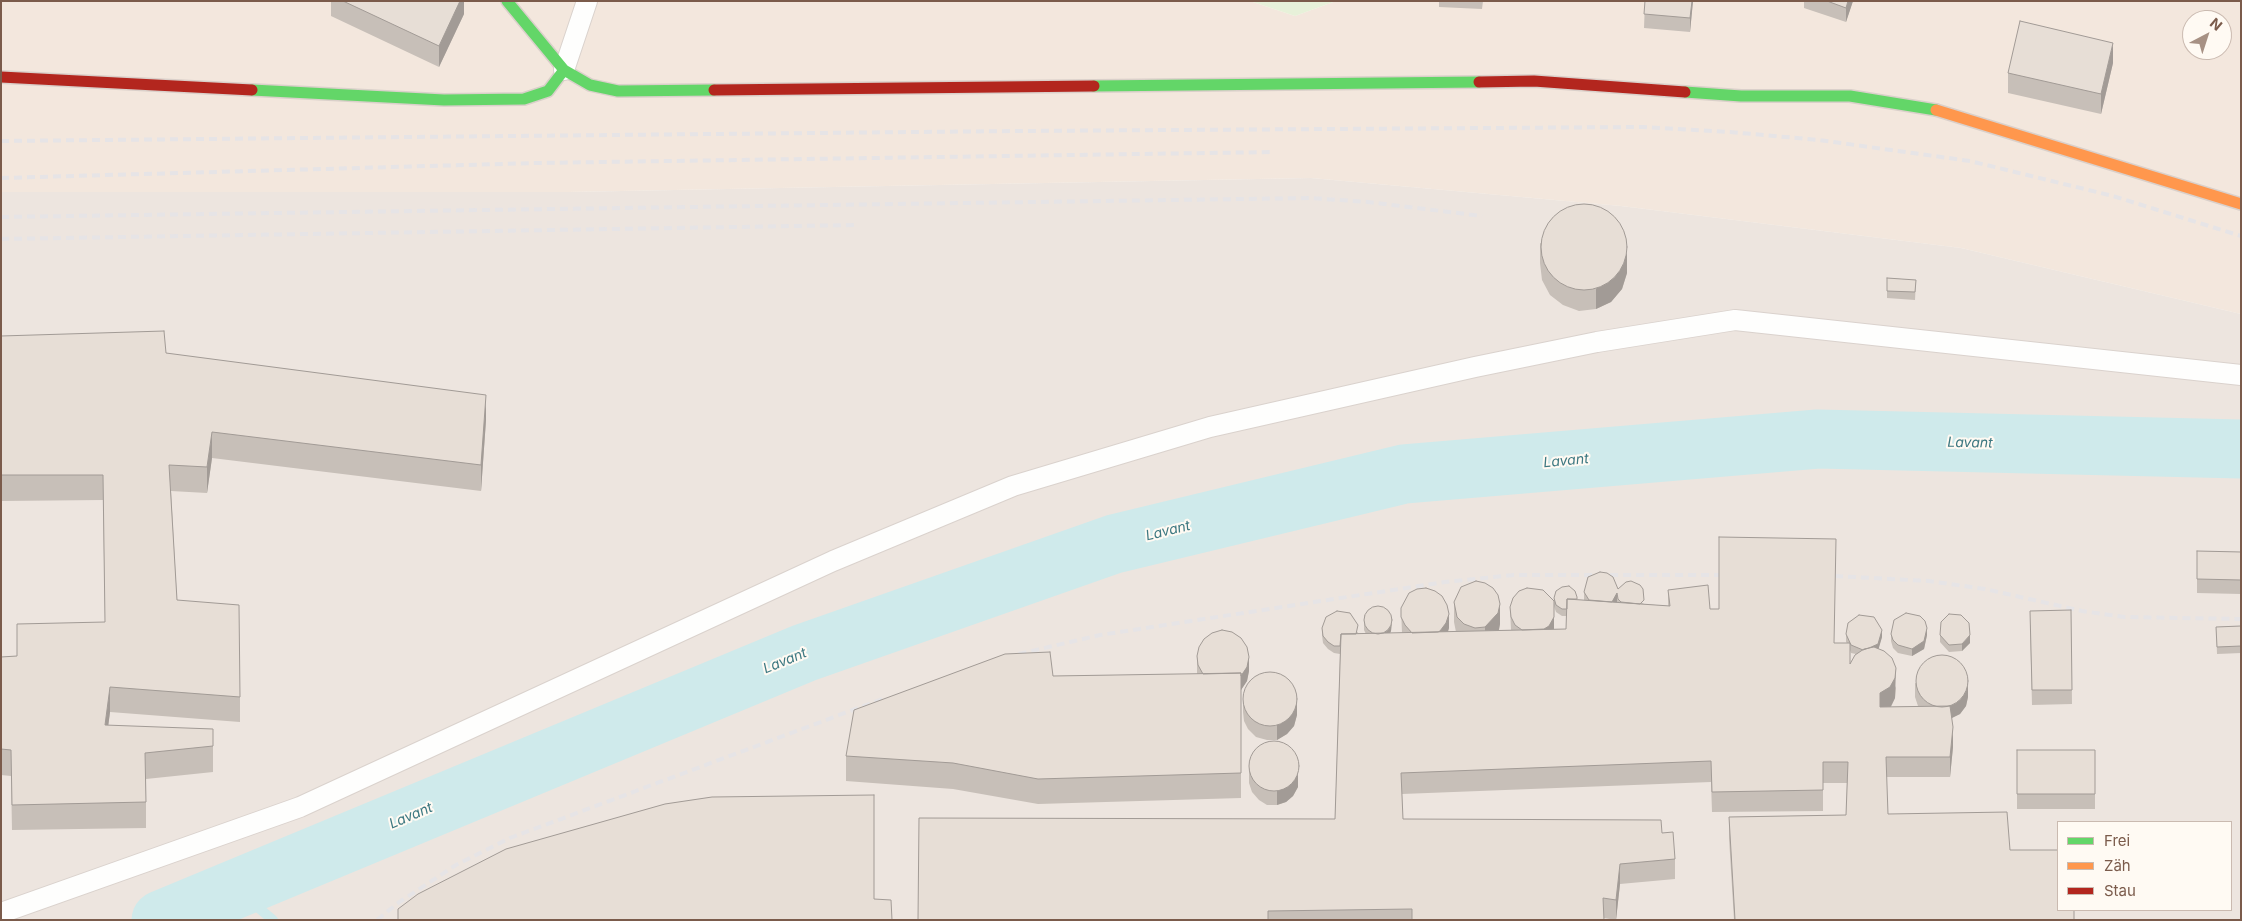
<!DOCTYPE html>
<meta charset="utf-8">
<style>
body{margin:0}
#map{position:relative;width:2242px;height:921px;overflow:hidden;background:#faf5ef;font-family:Inter,sans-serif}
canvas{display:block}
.frame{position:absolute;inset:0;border:2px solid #7b5b4b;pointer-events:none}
.legend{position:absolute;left:2057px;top:821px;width:175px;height:90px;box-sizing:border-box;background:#fffaf3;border:1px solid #cabab0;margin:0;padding:6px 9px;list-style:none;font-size:15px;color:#7b5b4b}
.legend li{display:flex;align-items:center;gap:10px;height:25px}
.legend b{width:25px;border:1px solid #cabab0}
.north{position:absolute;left:2182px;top:10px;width:50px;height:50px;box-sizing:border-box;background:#fffaf3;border:1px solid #cabab0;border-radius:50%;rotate:40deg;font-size:14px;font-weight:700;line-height:20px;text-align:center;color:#7b5b4b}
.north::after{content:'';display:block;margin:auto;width:18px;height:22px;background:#a79184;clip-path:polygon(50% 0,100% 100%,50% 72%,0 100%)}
</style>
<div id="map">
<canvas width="2242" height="921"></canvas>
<div class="frame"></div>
<ul class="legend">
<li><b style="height:6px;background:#63d668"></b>Frei</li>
<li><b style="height:6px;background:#ff974d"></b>Zäh</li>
<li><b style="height:6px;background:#b3261e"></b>Stau</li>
</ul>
<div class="north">N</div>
</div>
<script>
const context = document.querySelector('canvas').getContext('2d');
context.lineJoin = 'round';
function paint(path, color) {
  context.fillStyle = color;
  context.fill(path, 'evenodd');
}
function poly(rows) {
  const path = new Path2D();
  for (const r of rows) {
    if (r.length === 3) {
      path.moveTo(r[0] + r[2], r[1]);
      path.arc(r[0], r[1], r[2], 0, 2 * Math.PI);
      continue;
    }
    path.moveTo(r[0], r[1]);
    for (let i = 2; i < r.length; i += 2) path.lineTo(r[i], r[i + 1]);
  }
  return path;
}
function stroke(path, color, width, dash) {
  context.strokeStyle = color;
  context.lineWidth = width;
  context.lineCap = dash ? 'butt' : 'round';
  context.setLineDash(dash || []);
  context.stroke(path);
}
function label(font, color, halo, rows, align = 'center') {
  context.font = font + ' Inter,sans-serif';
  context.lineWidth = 4;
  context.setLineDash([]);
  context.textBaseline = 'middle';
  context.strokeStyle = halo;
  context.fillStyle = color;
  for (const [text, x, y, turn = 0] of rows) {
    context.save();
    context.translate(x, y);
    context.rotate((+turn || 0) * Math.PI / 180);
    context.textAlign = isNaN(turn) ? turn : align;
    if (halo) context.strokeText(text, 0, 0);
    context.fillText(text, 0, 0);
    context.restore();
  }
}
paint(poly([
 [1,1,1250,1,1295,16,1336,1,2241,1,2241,314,1961,248,1621,206,1311,178,569,192,1,192],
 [2192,20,2222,20,2222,50,2192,50]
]), '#f3e7dd');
paint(poly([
 [1311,178,1621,206,1961,248,2241,314,2241,920,1,920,1,192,569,192],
 [2058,822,2231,822,2231,910,2058,910]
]), '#ede5df');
paint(poly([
 [1250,1,1336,1,1295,16]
]), '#e7f1d9');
stroke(poly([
 [236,889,273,920]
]), '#cfeaeb', 10);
stroke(poly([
 [161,920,804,653,1114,544,1404,474,1818,439,2241,449]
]), '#cfeaeb', 59);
const lane = poly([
 [564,70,587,1],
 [1,913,300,807,833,561,1013,486,1210,427,1475,367,1597,342,1735,320,2241,375]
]);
const fast = poly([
 [507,1,564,70,590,85,618,91,714,90],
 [1094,86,1479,82],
 [252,90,444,100,524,99,548,91,564,70],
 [1685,92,1741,96,1850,96,1936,110]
]);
const slow = poly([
 [1936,110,2241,204]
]);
const jam = poly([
 [1,77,252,90],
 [1479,82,1534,81,1685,92],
 [714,90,1094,86]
]);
stroke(lane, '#dad2cd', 22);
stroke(fast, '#dad0ca', 14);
stroke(slow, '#dad0ca', 14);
stroke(jam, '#dad0ca', 14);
stroke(lane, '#fefefd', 20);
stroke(fast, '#63d668', 11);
stroke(slow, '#ff974d', 11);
stroke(jam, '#b3261e', 11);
stroke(poly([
 [1,141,1019,131,1643,127,1730,132,1819,140,1970,161,2113,196,2241,236],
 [1,178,536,163,1274,152],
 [1,217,1310,198,1368,202,1482,216],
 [1,239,857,225],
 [1835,576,1929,581,1985,589,2082,611,2124,617,2241,619],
 [1006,657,1100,635,1445,582,1514,575,1719,575],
 [377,920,398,903,456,865,510,838,885,698]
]), '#e6e4e6', 4, [8, 5]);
paint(poly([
 [331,1,464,1,464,14,439,67,331,16],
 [1439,1,1483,1,1482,9,1439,7],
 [1645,1,1693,1,1690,32,1644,28],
 [1804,1,1853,1,1846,22,1804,8],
 [2113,63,2101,114,2008,93,2008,73],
 [1540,243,1627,273,1622,289,1611,302,1596,309,1579,311,1563,305,1550,295,1542,280,1540,263],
 [1887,278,1916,280,1915,300,1887,298],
 [1,336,166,353,486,420,481,491,212,458,207,493,171,491,177,600,240,697,240,722,110,712,108,726,213,729,213,772,146,779,146,828,12,830,11,776,1,775,1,657,17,656,105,622,103,500,1,501],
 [2197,551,2241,552,2241,594,2197,593],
 [1618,589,1644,604,1668,606,1668,590,1710,609,1834,643,1847,643,1846,642,1846,634,1882,637,1878,649,1896,688,1895,698,1891,707,1918,706,1915,697,1915,683,1968,697,1966,706,1960,714,1951,718,1953,747,1950,777,1886,777,1888,814,2010,850,2074,920,1734,920,1729,838,1729,817,1846,815,1847,783,1823,783,1823,811,1712,812,1711,782,1402,794,1403,819,1662,833,1675,859,1675,879,1620,884,1616,920,1604,918,1604,920,918,920,1335,819,1340,654,1334,653,1328,649,1323,643,1322,635,1322,628,1358,632,1357,634,1366,634,1364,630,1364,615,1392,624,1391,631,1390,633,1402,633,1401,608,1449,628,1448,632,1456,632,1454,622,1454,602,1500,624,1499,630,1511,630,1510,607,1554,603,1554,598,1584,600,1584,592],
 [1554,606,1556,612,1562,616,1567,616,1566,629,1554,629],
 [1850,650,1851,653,1856,654,1850,664],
 [2071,610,2072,704,2032,705,2030,625],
 [2241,626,2241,653,2217,654,2216,627],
 [1891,634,1927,635,1924,649,1912,656,1898,653,1893,648,1891,641],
 [1940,635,1970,643,1962,651,1949,652,1940,642],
 [1197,656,1249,671,1247,681,1241,690,1241,798,1038,804,953,789,846,781,846,756,1053,676,1197,674],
 [1243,698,1297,715,1294,726,1287,734,1277,740,1267,740,1256,737,1248,729,1244,721,1243,712],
 [2017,750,2095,750,2095,809,2017,809],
 [1249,768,1298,787,1293,796,1286,802,1277,805,1267,805,1259,800,1252,792,1249,783]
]), '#c7bfb8');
paint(poly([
 [460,1,464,1,464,14,439,67,439,46],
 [1692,1,1693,1,1690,32,1690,18],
 [1848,1,1853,1,1846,22,1846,8],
 [2113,43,2113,63,2101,114,2101,94],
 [1627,253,1627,273,1622,289,1611,302,1596,309,1596,289],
 [486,395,486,420,481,491,481,465],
 [212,432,212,458,207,493,207,467],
 [1617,593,1617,607,1605,606],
 [1500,604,1500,624,1498,634,1485,647,1485,627],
 [1449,614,1449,628,1446,637,1431,636],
 [1392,617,1391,631,1388,638,1381,634],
 [1554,617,1554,632,1542,631],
 [1927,628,1927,635,1924,649,1912,656,1912,649],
 [1882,630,1882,637,1878,651,1865,658],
 [1970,635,1970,643,1962,651,1962,644],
 [1249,657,1249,671,1247,681,1241,690,1232,695],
 [1896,668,1895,698,1890,708,1880,714,1880,693],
 [1968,683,1968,697,1966,706,1960,714,1944,722,1944,707],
 [110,687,110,712,105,751,105,725],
 [1297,701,1297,715,1294,726,1287,734,1277,740,1277,725],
 [1953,727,1953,747,1950,777,1950,757],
 [1298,773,1298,787,1293,796,1286,802,1277,805,1277,791],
 [1620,864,1620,884,1616,920,1616,900]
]), '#a29b96');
const building = poly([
 [343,1,460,1,439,46,343,1],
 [1645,1,1692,1,1690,18,1644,14,1645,1],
 [1827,1,1848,1,1846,8,1827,1],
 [2020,21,2113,43,2101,94,2008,73,2020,21],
 [1584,247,43],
 [1887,278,1916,280,1915,292,1887,291,1887,278],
 [164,331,166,353,486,395,481,465,212,432,207,467,169,465,177,600,239,605,240,697,110,687,105,725,213,729,213,746,145,753,146,802,12,805,11,750,1,749,1,657,17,656,17,624,105,622,103,475,1,475,1,336,164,331],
 [1719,537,1836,539,1834,643,1850,643,1850,664,1855,655,1864,649,1874,647,1884,651,1892,658,1896,668,1895,678,1890,687,1880,693,1880,707,1950,706,1953,727,1950,757,1886,757,1888,814,2007,812,2010,850,2058,850,2058,910,2074,910,2074,920,1735,920,1729,817,1846,815,1848,762,1823,762,1823,790,1712,792,1711,761,1401,773,1403,819,1661,820,1662,833,1673,832,1675,859,1620,864,1616,900,1603,898,1604,920,1412,920,1412,909,1268,911,1268,920,918,920,919,818,1335,819,1341,634,1566,629,1567,599,1670,606,1668,590,1708,585,1710,609,1719,609,1719,537],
 [2197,551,2241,552,2241,580,2197,579,2197,551],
 [1600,572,1607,573,1613,577,1618,589,1626,582,1631,581,1640,585,1643,589,1644,600,1640,604,1621,602,1618,599,1617,593,1612,602,1589,600,1584,592,1588,577,1600,572],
 [1476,581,1485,583,1493,588,1498,595,1500,604,1498,613,1485,627,1475,628,1464,624,1457,617,1454,602,1461,587,1476,581],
 [1569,586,1575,591,1577,597,1577,599,1567,599,1567,609,1562,609,1556,605,1554,598,1556,591,1562,587,1569,586],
 [1426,588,1435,591,1442,596,1447,605,1449,614,1446,623,1440,631,1438,632,1412,633,1405,625,1401,617,1401,608,1409,593,1417,589,1426,588],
 [1527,588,1543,590,1554,601,1554,617,1549,626,1544,629,1522,630,1515,625,1511,617,1510,607,1513,598,1519,591,1527,588],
 [1378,620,14],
 [2071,610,2072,690,2032,690,2030,611,2071,610],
 [1337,611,1350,613,1358,625,1356,634,1341,634,1340,646,1334,646,1328,642,1323,636,1322,628,1326,617,1337,611],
 [1906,613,1920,616,1925,621,1927,628,1924,641,1912,649,1898,645,1893,640,1891,634,1894,620,1906,613],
 [1949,614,1961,615,1969,623,1970,635,1962,644,1949,645,1940,635,1941,622,1949,614],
 [1859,615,1874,617,1882,630,1878,644,1869,648,1863,650,1851,645,1846,634,1848,623,1859,615],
 [2241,626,2241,646,2217,647,2216,627,2241,626],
 [1222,630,1232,632,1241,638,1247,647,1249,657,1247,667,1241,676,1241,673,1203,674,1198,665,1197,656,1199,647,1204,639,1212,633,1222,630],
 [1050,652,1053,676,1241,673,1241,773,1038,779,953,763,846,756,854,710,1005,654,1050,652],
 [1942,681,26],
 [1270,699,27],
 [1274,766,25],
 [2017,750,2095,750,2095,794,2017,794,2017,750],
 [874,795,874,899,891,900,892,920,398,920,398,909,418,894,506,849,665,804,712,797,874,795]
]);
paint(building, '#e7ded6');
stroke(building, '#a29b96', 1);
label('italic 14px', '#3d7881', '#fffaf3', [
 ["Lavant",1970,443,1],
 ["Lavant",1566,461,-5],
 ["Lavant",1168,531,-14],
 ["Lavant",785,661,-22],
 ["Lavant",411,816,-23]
]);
</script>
